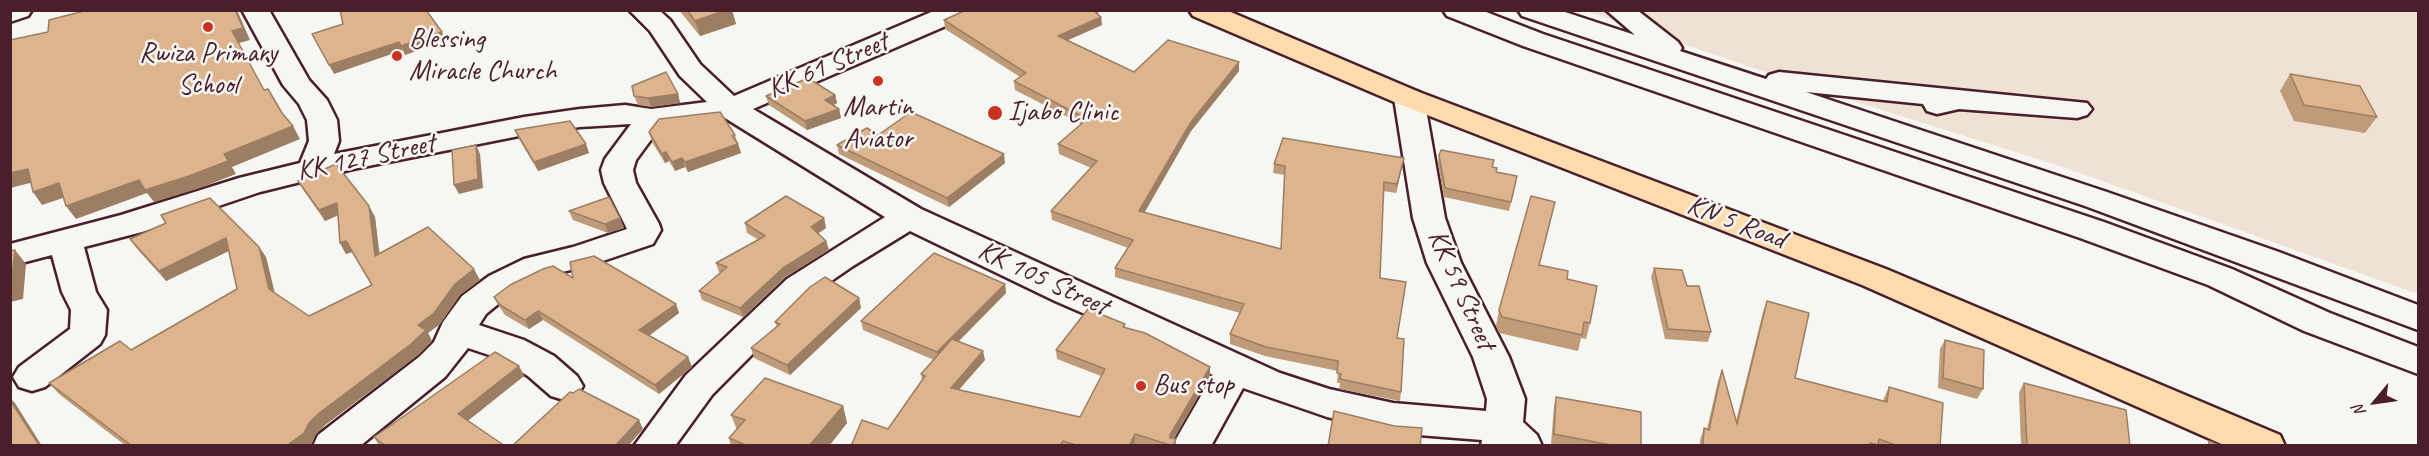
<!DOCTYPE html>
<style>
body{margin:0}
#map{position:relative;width:2429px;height:456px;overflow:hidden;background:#f6f6f2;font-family:Caveat,sans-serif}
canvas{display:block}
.frame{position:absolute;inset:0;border:12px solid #4a1f2b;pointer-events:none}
.north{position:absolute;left:2345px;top:372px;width:60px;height:60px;-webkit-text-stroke:4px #f6f6f2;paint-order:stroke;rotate:241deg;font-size:16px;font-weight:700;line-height:24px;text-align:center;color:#4a1f2b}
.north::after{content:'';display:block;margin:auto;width:21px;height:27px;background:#4a1f2b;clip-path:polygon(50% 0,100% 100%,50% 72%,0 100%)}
</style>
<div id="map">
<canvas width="2429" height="456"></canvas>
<div class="frame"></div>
<div class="north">N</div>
</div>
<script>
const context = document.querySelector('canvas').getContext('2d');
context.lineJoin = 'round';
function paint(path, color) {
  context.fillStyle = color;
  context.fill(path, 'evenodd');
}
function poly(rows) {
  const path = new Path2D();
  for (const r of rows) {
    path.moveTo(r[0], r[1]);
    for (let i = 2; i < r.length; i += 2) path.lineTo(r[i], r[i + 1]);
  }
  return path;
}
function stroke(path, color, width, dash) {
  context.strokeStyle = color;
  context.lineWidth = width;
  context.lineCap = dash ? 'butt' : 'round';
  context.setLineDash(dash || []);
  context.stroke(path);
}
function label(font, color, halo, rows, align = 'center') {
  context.font = font + ' Caveat,sans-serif';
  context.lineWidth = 5;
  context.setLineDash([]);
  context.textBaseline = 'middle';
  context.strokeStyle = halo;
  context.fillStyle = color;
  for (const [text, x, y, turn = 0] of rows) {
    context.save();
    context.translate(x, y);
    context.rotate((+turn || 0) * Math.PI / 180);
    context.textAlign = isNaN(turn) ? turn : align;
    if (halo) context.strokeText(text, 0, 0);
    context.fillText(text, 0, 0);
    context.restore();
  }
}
paint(poly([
 [1586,11,2418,11,2418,294,2063,167,1815,89]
]), '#efe2d4');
const minor = poly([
 [10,10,32,10,28,16,10,22,10,10],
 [242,10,269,10,309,80,327,100,337,120,339,141,334,154,524,117,580,109,625,105,651,109,707,102,680,76,650,31,629,10,659,10,670,20,700,64,734,96,936,10,973,10,969,16,753,109,921,209,1280,373,1329,389,1393,403,1486,411,1487,399,1473,357,1427,263,1413,218,1394,98,1399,92,1409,89,1419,92,1424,98,1445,218,1461,263,1509,357,1525,399,1523,422,1537,435,1542,446,1481,446,1482,440,1393,433,1327,417,1243,388,1211,446,1172,446,1213,375,1181,360,1145,340,1055,301,910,231,853,266,811,295,712,395,675,446,634,446,686,375,787,279,885,217,725,118,661,126,636,160,633,170,636,183,659,224,661,230,653,244,591,265,546,276,513,292,486,314,479,325,524,340,554,356,577,376,583,386,577,396,564,400,551,396,528,376,498,358,468,348,445,377,360,446,313,446,318,435,419,357,434,342,443,322,462,296,489,276,524,259,573,247,627,229,604,183,601,170,605,159,631,124,580,127,524,135,353,169,260,192,142,232,84,247,96,292,107,310,105,335,100,344,45,387,32,391,19,387,13,377,19,367,70,329,71,310,62,292,52,255,10,266,10,244,121,215,239,178,300,163,309,141,307,120,299,104,283,85,242,10],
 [1443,10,1481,10,1543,34,2104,222,2232,269,2330,313,2418,347,2418,374,2304,331,2208,285,2080,238,1523,46,1447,16,1443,10],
 [1518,10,1559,10,1635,35,1606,10,1637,10,1678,42,1682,48,1680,51,1766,79,1769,75,1779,72,2087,103,2092,109,2087,115,2077,118,1959,109,1937,114,1927,111,1923,104,1806,92,2107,192,2279,252,2418,305,2418,330,2085,206,1522,16,1518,10]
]);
const major = poly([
 [1189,10,1226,10,1419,92,1886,269,2280,435,2285,446,2226,446,1862,285,1399,104,1193,16,1189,10]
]);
stroke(minor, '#4a1f2b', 5);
stroke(major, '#4a1f2b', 5);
paint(minor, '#f6f6f2');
paint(major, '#fddbac');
paint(poly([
 [679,10,732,10,736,24,700,36],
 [1098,15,1101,17,1102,25,1068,40,1134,72,1239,71,1191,131,1145,212,1281,249,1285,175,1273,173,1274,164,1402,167,1396,193,1383,191,1380,278,1397,338,1401,392,1400,401,1339,389,1340,383,1337,383,1338,371,1265,356,1230,344,1230,334,1240,313,1115,277,1115,268,1128,248,1052,220,1051,211,1091,168,1059,154,1058,144,1081,124,1015,90,1014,81,1020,77,945,29,944,20],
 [2290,74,2377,117,2365,133,2294,121,2280,91],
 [678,94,680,103,651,107,638,105,634,96],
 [835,95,837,103,834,105,839,109,841,118,807,130,769,105,766,96],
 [515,130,589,153,538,171,519,139],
 [649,132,735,135,741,153,688,172,685,167,675,171,669,161,665,163,652,142],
 [878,135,1005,163,949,207,839,154,837,145],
 [1439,155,1494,160,1493,167,1496,172,1517,176,1509,211,1444,197,1438,164],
 [298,181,369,206,375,217,379,253,480,280,460,295,440,324,428,333,432,341,418,355,325,425,316,434,312,443,309,446,126,446,59,394,49,383,131,350,237,289,229,251,166,281,138,250,130,239,259,247,266,257,275,293,309,316,372,285,352,252,346,254,340,243,338,215,325,221,304,191],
 [1555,202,1539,265,1567,279,1590,323,1586,339,1581,338,1578,351,1499,333,1496,326,1499,310],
 [569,211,620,218,624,228,608,233,573,220],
 [824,218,826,228,818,233,826,241,829,250,785,277,743,317,702,300,699,291,720,273,719,272,716,263,759,240,747,233,745,223],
 [1654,268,1687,286,1711,332,1708,342,1665,339,1651,277],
 [573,278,676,304,679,313,649,336,688,357,692,367,659,394,543,320,529,329,505,315,499,306,494,297],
 [1005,284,1006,293,959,341,985,360,959,390,1080,417,1101,376,1057,359,1056,350,1125,324,1125,328,1210,367,1210,376,1174,439,1176,439,1176,446,1141,446,1135,444,1134,446,851,446,888,429,922,380,921,374,934,360,863,330,861,321],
 [859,298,861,308,790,375,754,358,751,348,777,327,775,322],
 [1767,301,1795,378,1883,401,1884,398,1889,387,1940,446,1700,446,1700,440,1704,428,1707,429,1718,381,1722,370,1736,421,1763,312],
 [1945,340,1983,389,1977,399,1938,388,1940,349],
 [519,366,524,376,468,420,505,446,379,446,374,437],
 [2024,383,2130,446,2021,446,2019,392],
 [1556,397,1641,446,1562,446,1551,444,1554,406],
 [843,406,847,423,829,446,731,446,729,438,737,430,731,415]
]), '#bf9b7a');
paint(poly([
 [235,10,237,10,250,40,239,43,232,31],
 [726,10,732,10,736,24,700,36,695,21],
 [1098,11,1099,18,1101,17,1102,25,1059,44,1058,36],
 [442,32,446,41,405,55,401,46],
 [399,42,403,50,334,74,329,65],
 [1239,62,1239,71,1191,131,1140,220,1139,211,1191,122],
 [678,94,680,103,651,107,648,98],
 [835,95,837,103,827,109,825,100],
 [839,109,841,118,807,130,805,121],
 [293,126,300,139,232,167,236,174,197,189,154,202,147,193,76,219,66,206,139,180,224,154],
 [586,144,589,153,538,171,534,162],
 [738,144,741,153,688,172,685,162],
 [476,145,480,154,483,188,459,194,454,185],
 [666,152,669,161,665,163,662,154],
 [1004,154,1005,163,949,207,947,198],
 [682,158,685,167,675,171,672,162],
 [1404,158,1402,167,1396,193,1397,184],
 [28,169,38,181,10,188,10,173],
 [59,183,69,196,42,205,33,192],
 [337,203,343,213,325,221,319,210],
 [369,206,375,217,381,266,375,256],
 [620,218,624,228,608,233,605,224],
 [824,218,826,228,813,237,811,227],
 [226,238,233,249,166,281,159,271],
 [346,241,352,252,346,254,340,243],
 [826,241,829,250,785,277,743,317,740,308,783,268],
 [259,247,266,257,276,300,269,289],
 [15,250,26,264,23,299,10,302,10,285],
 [474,269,480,280,460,295,440,324,428,333,432,341,418,355,325,425,316,434,312,443,309,446,286,446,309,423,418,325,455,284],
 [1005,284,1006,293,938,362,937,352],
 [859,298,861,308,790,375,787,365],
 [676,304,679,313,643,340,639,330],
 [538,311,543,320,529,329,525,320],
 [983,351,985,360,952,397,951,388],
 [688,357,692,367,659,394,655,385],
 [519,366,524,376,464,424,458,414],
 [1210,367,1210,376,1170,445,1170,435],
 [10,398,15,403,42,446,39,446,10,400],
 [843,406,847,423,829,446,809,446],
 [639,420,643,429,628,446,615,446],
 [1135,434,1135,444,1134,446,1129,446]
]), '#9b7e63');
const building = poly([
 [88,10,235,10,243,28,232,31,264,90,268,89,282,113,293,126,224,154,228,161,189,176,145,190,139,180,66,206,59,183,33,192,28,169,10,173,10,40,48,32,49,20,88,10],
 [340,10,426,10,442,32,401,46,399,42,329,65,312,34,343,24,340,10],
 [687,10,726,10,695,21,687,10],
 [966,10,1098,10,1098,11,1095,12,1101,17,1058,36,1134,72,1168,40,1239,62,1191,122,1139,211,1281,249,1285,166,1274,164,1283,138,1404,158,1397,184,1384,182,1380,278,1406,282,1397,338,1404,339,1401,392,1340,379,1341,374,1337,373,1338,361,1266,347,1230,334,1244,304,1115,268,1133,240,1051,211,1097,161,1058,144,1087,119,1014,81,1026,73,944,20,966,10],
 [666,72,678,94,648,98,634,96,632,86,666,72],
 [2290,74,2360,86,2377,117,2304,105,2290,74],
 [808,78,835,95,825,100,839,109,805,121,766,96,808,78],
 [720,112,735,135,732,136,738,144,685,162,682,158,672,162,666,152,662,154,649,132,659,119,720,112],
 [911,112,1004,154,947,198,837,145,867,128,878,135,911,112],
 [570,121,586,144,534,162,515,130,570,121],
 [476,145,478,179,454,185,452,150,476,145],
 [1441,150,1494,160,1492,167,1497,168,1496,172,1517,176,1511,202,1445,188,1439,155,1441,150],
 [336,164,369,206,375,256,428,227,474,269,455,284,434,313,418,325,426,330,411,344,318,414,309,423,304,433,286,446,132,446,49,383,120,341,131,350,237,289,226,238,159,271,130,239,166,223,161,215,210,198,259,247,269,289,309,316,372,285,346,241,340,243,337,203,319,210,298,181,336,164],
 [786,196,824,218,811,227,826,241,783,268,740,308,699,291,727,267,716,263,765,236,745,223,786,196],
 [1531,196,1555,202,1539,265,1568,271,1567,279,1597,286,1590,323,1584,322,1582,335,1502,317,1499,310,1531,196],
 [609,197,620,218,605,224,569,211,609,197],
 [15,250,11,285,10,285,10,251,15,250],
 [934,253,1005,284,937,352,861,321,934,253],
 [594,256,676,304,639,330,688,357,655,385,538,311,525,320,500,305,494,297,510,285,543,269,553,266,573,278,570,262,594,256],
 [1654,268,1682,270,1687,286,1699,286,1711,332,1668,329,1654,268],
 [825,277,859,298,787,365,751,348,780,324,775,322,810,287,825,277],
 [1767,301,1809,313,1795,378,1887,402,1889,387,1943,403,1940,446,1898,446,1879,439,1878,445,1870,443,1869,446,1703,446,1704,428,1709,430,1722,370,1737,424,1767,301],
 [1088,309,1125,324,1123,327,1145,333,1210,367,1170,435,1170,438,1176,439,1173,446,1135,434,1129,446,1079,446,1063,441,1060,446,851,446,862,420,888,429,925,376,921,374,952,339,983,351,951,388,1080,417,1105,369,1056,350,1088,309],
 [1945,340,1984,350,1983,389,1943,378,1945,340],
 [495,352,519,366,458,414,505,446,386,446,374,437,495,352],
 [765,378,843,406,809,446,748,446,729,438,745,420,731,415,765,378],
 [2024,383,2126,410,2130,446,2027,446,2024,383],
 [579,389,639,420,615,446,512,446,570,392,573,393,579,389],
 [1556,397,1641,412,1641,446,1616,446,1554,434,1556,397],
 [10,400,39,445,10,446,10,400],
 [1334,411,1394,426,1422,428,1420,446,1328,446,1334,411],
 [2209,441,2221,446,2209,446,2209,441]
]);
paint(building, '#deb48e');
stroke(building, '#9b7e63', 1.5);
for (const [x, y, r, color] of [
 [208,27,6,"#c8321e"],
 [397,56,6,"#c8321e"],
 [878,81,6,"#c8321e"],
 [995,113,8,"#c8321e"],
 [1141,386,6,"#c8321e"]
]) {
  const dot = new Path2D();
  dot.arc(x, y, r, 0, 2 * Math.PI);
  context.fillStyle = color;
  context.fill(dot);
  stroke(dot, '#f6f6f2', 2);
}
label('28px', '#4a1f2b', '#f6f6f2', [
 ["Blessing",409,40],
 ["Miracle Church",409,72],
 ["Rwiza Primary",208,54,"center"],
 ["School",208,86,"center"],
 ["Martin",878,108,"center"],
 ["Aviator",878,140,"center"],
 ["Ijabo Clinic",1008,113],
 ["Bus stop",1153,386]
], 'left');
label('28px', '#4a1f2b', '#f6f6f2', [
 ["KK 61 Street",828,66,-23],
 ["KK 127 Street",366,158,-12],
 ["KN 5 Road",1736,223,21],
 ["KK 105 Street",1043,279,25],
 ["KK 59 Street",1461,290,66]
]);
</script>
